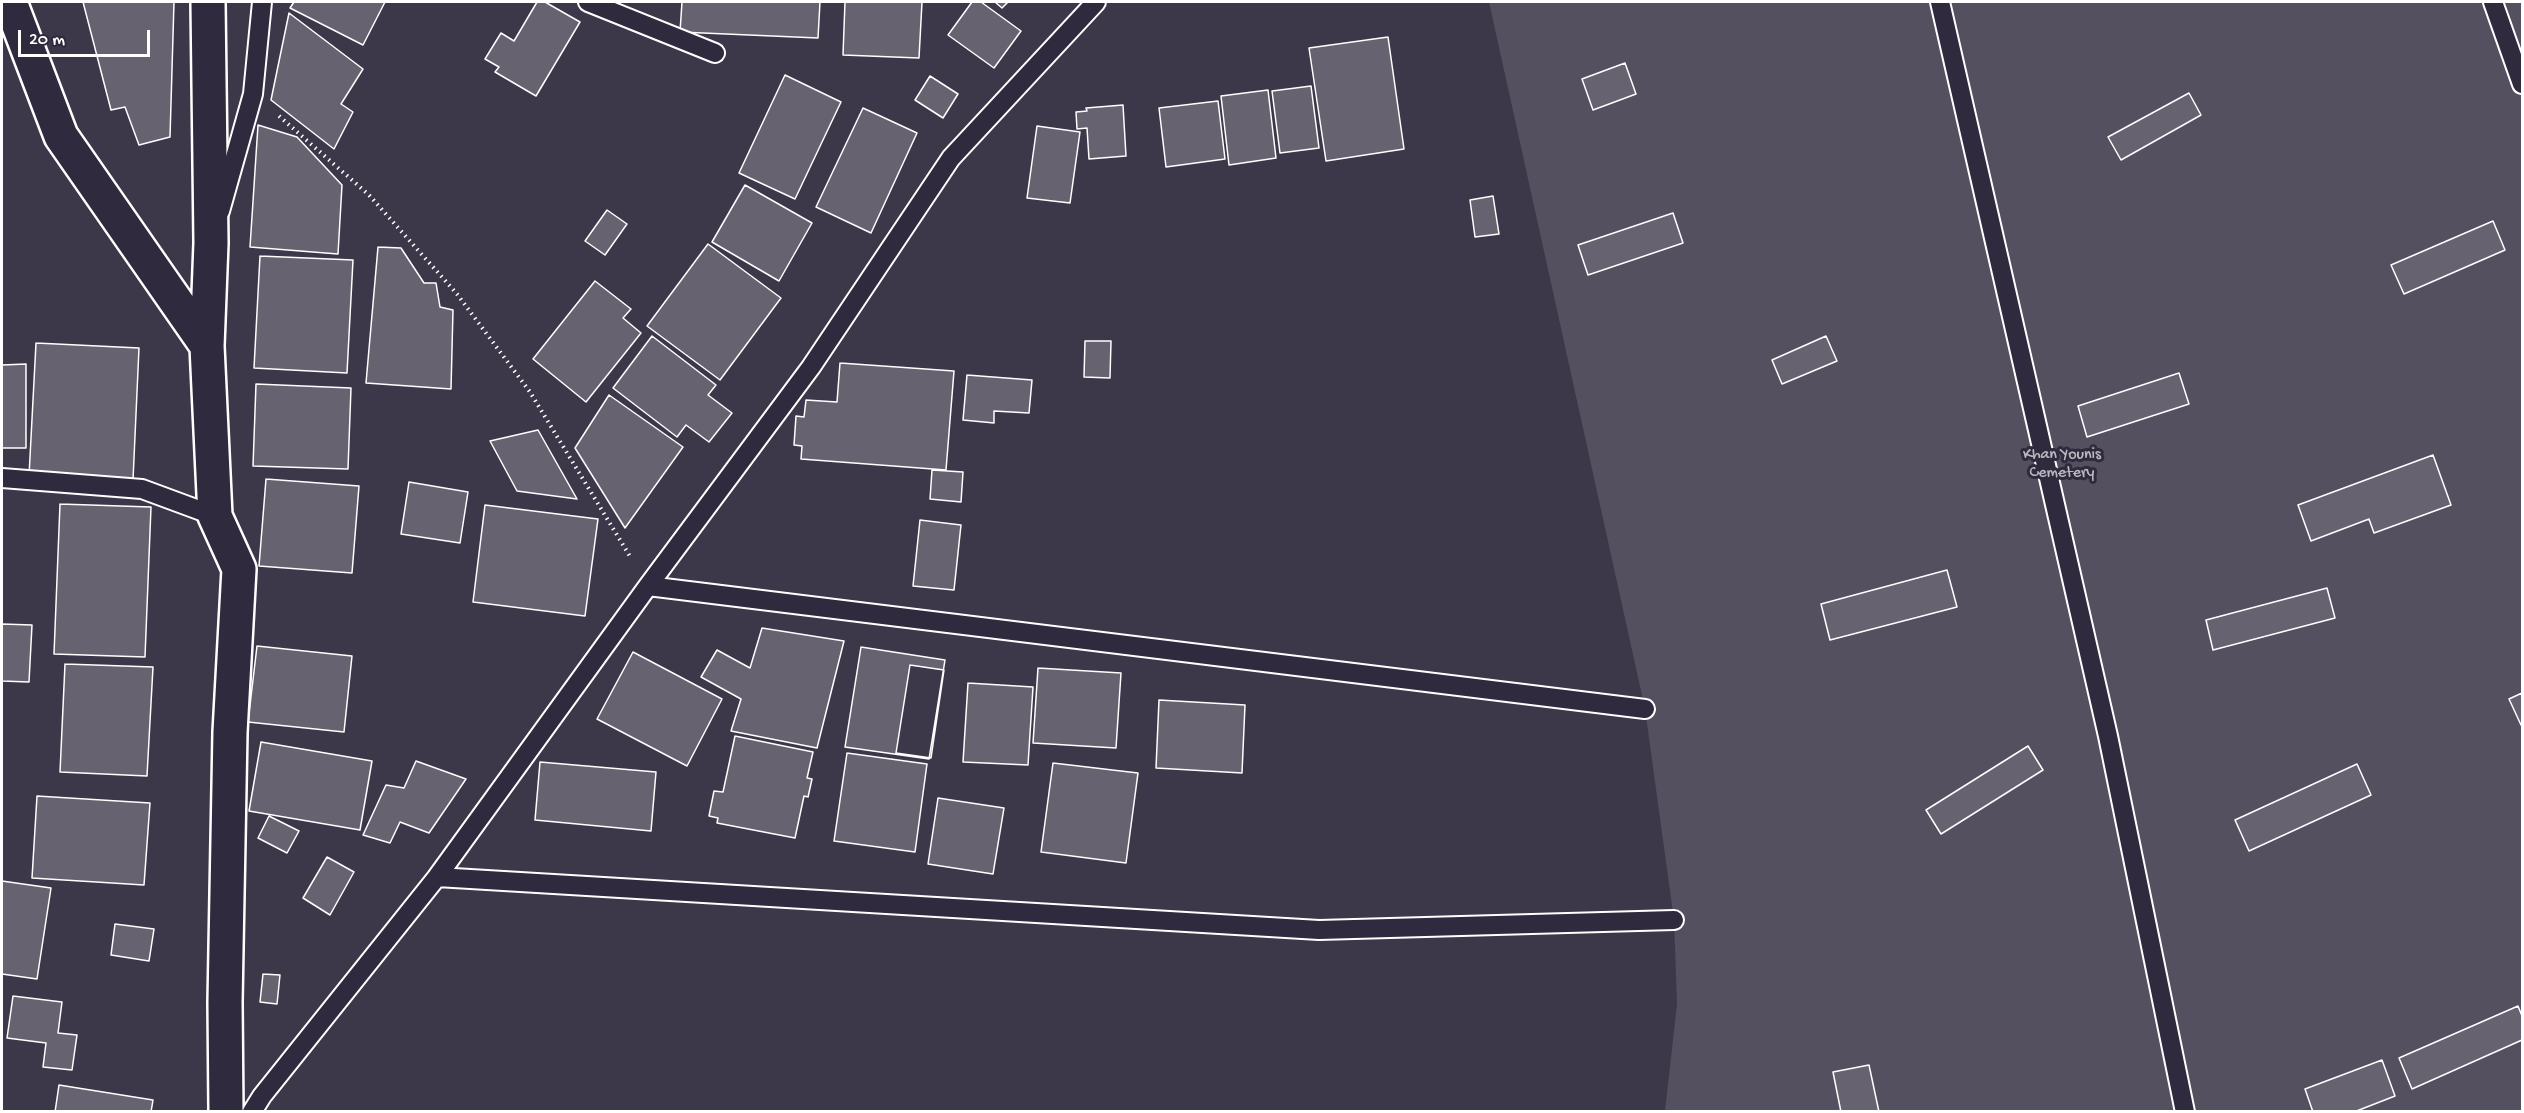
<!DOCTYPE html>
<style>
body{margin:0}
#map{position:relative;width:2524px;height:1113px;overflow:hidden;background:#3c3749;font-family:"Gochi Hand",sans-serif}
canvas{display:block}
.frame{position:absolute;inset:0;border:3px solid #fff;pointer-events:none}
.scale{position:absolute;left:18px;top:30px;width:132px;height:27px;box-sizing:border-box;border:3px solid #fff;border-top:0;padding-left:8px;font-size:18px;line-height:21px;white-space:nowrap;color:#fff;-webkit-text-stroke:4px #2f2a3d;paint-order:stroke}
</style>
<div id="map">
<canvas width="2524" height="1113"></canvas>
<div class="frame"></div>
<div class="scale">20 m</div>
</div>
<script>
const context = document.querySelector('canvas').getContext('2d');
context.lineJoin = 'round';
function paint(path, color) {
  context.fillStyle = color;
  context.fill(path, 'evenodd');
}
function poly(rows) {
  const path = new Path2D();
  for (const r of rows) {
    path.moveTo(r[0], r[1]);
    for (let i = 2; i < r.length; i += 2) path.lineTo(r[i], r[i + 1]);
  }
  return path;
}
function stroke(path, color, width, dash) {
  context.strokeStyle = color;
  context.lineWidth = width;
  context.lineCap = dash ? 'butt' : 'round';
  context.setLineDash(dash || []);
  context.stroke(path);
}
function label(font, color, halo, rows, align = 'center') {
  context.font = font + ' "Gochi Hand",sans-serif';
  context.lineWidth = 6;
  context.setLineDash([]);
  context.textBaseline = 'middle';
  context.strokeStyle = halo;
  context.fillStyle = color;
  for (const [text, x, y, turn = 0] of rows) {
    context.save();
    context.translate(x, y);
    context.rotate((+turn || 0) * Math.PI / 180);
    context.textAlign = isNaN(turn) ? turn : align;
    if (halo) context.strokeText(text, 0, 0);
    context.fillText(text, 0, 0);
    context.restore();
  }
}
paint(poly([
 [1489,2,2522,2,2522,1111,1665,1111,1677,1004,1674,920,1645,709]
]), '#555060');
const building = poly([
 [83,2,174,2,170,137,139,145,125,107,111,110,83,2],
 [294,2,385,2,363,45,290,8,294,2],
 [537,2,545,2,580,22,536,96,495,72,499,67,485,59,501,33,514,41,537,2],
 [682,2,820,2,818,38,680,32,682,2],
 [845,2,922,2,919,58,843,55,845,2],
 [972,2,981,2,1021,31,994,68,948,35,972,2],
 [995,2,1008,2,1002,8,995,2],
 [289,13,363,69,341,104,353,112,334,149,271,100,289,13],
 [1388,37,1404,149,1326,161,1309,48,1388,37],
 [1625,63,1636,94,1593,110,1582,79,1625,63],
 [785,75,841,102,795,199,739,173,785,75],
 [930,76,958,94,943,118,915,100,930,76],
 [1311,86,1319,148,1280,153,1272,91,1311,86],
 [1268,90,1276,158,1229,165,1221,96,1268,90],
 [2189,93,2201,115,2121,160,2108,137,2189,93],
 [1218,101,1225,159,1166,167,1159,108,1218,101],
 [1123,105,1126,156,1089,159,1087,128,1077,129,1076,112,1087,111,1086,108,1123,105],
 [863,108,917,133,871,233,816,207,863,108],
 [258,125,297,137,342,185,338,254,250,247,258,125],
 [1037,126,1080,132,1070,203,1027,198,1037,126],
 [745,185,812,223,779,281,712,242,745,185],
 [1493,196,1499,234,1475,237,1470,200,1493,196],
 [607,210,627,224,605,255,585,241,607,210],
 [1673,213,1683,243,1588,275,1578,245,1673,213],
 [2493,221,2505,250,2404,294,2391,265,2493,221],
 [708,244,781,298,720,380,647,326,708,244],
 [378,247,401,248,424,283,436,283,440,307,453,310,451,389,366,383,378,247],
 [260,256,353,260,347,373,254,368,260,256],
 [595,281,631,309,623,318,641,333,586,402,533,359,595,281],
 [652,336,716,385,708,395,732,413,709,442,686,425,677,437,613,388,652,336],
 [1826,336,1837,361,1782,384,1772,360,1826,336],
 [1085,341,1111,341,1110,378,1084,377,1085,341],
 [36,343,139,348,133,480,29,476,36,343],
 [840,363,954,371,946,470,801,459,802,446,794,445,796,416,804,417,806,400,837,402,840,363],
 [26,364,26,448,2,448,2,365,26,364],
 [2179,373,2189,404,2087,437,2078,406,2179,373],
 [967,375,1032,380,1029,413,994,411,994,423,963,420,967,375],
 [256,384,351,388,348,469,253,466,256,384],
 [609,395,683,447,625,528,575,448,609,395],
 [538,430,577,499,517,491,490,441,538,430],
 [2433,455,2451,505,2374,533,2369,519,2311,541,2298,505,2433,455],
 [932,470,963,472,961,502,930,499,932,470],
 [266,479,359,486,352,573,259,566,266,479],
 [409,482,468,492,460,543,401,534,409,482],
 [60,504,151,507,145,657,54,654,60,504],
 [485,505,598,519,585,616,473,602,485,505],
 [920,520,961,525,954,590,913,586,920,520],
 [1947,570,1957,607,1830,640,1821,604,1947,570],
 [2327,588,2335,618,2213,650,2206,620,2327,588],
 [2,624,32,625,29,682,2,681,2,624],
 [762,628,844,641,817,748,731,731,741,699,701,677,717,650,750,668,762,628],
 [257,646,352,656,344,732,248,722,257,646],
 [861,647,945,660,929,759,845,747,861,647],
 [633,652,722,699,687,766,597,719,633,652],
 [65,664,153,667,147,776,60,772,65,664],
 [910,665,944,670,931,758,896,753,910,665],
 [1038,668,1121,673,1116,748,1033,743,1038,668],
 [968,683,1033,687,1028,765,963,762,968,683],
 [2522,693,2522,724,2521,725,2509,699,2522,693],
 [1159,700,1245,705,1242,773,1156,768,1159,700],
 [735,736,813,752,807,778,812,779,808,797,804,796,795,838,717,823,718,818,709,816,714,791,723,792,735,736],
 [261,742,372,761,360,830,249,811,261,742],
 [2028,746,2043,770,1941,834,1926,810,2028,746],
 [847,753,927,764,915,852,834,841,847,753],
 [416,761,466,779,429,833,400,822,390,843,363,835,386,785,404,788,416,761],
 [540,762,656,772,651,831,535,820,540,762],
 [1053,763,1138,773,1126,863,1041,852,1053,763],
 [2357,764,2371,795,2249,851,2235,820,2357,764],
 [37,796,150,803,144,885,32,878,37,796],
 [938,798,1004,808,993,874,928,864,938,798],
 [269,816,299,831,287,853,258,838,269,816],
 [327,857,354,872,330,915,303,898,327,857],
 [2,881,51,888,37,979,2,974,2,881],
 [115,924,154,929,149,961,111,955,115,924],
 [263,974,280,975,277,1004,260,1002,263,974],
 [13,996,62,1002,58,1033,77,1035,72,1070,43,1067,46,1043,7,1038,13,996],
 [2518,1006,2522,1016,2522,1040,2412,1089,2399,1058,2518,1006],
 [2382,1060,2395,1096,2354,1112,2313,1112,2305,1089,2382,1060],
 [1869,1065,1879,1112,1841,1112,1833,1072,1869,1065],
 [59,1085,153,1100,151,1112,55,1112,59,1085]
]);
paint(building, '#666270');
stroke(building, '#fff', 1.5);
const lane = poly([
 [588,2,715,53],
 [1940,2,2108,736,2185,1112],
 [2493,2,2522,84],
 [220,211,253,94,262,2],
 [2,478,142,489,215,516],
 [648,586,1645,709],
 [437,877,1319,930,1674,920],
 [252,1112,262,1096,437,877,648,586,811,367,951,158,1096,2]
]);
const street = poly([
 [10,2,61,136,207,346],
 [208,2,211,243,207,346,215,516,239,569,230,732,225,1002,226,1112]
]);
stroke(lane, '#fff', 22);
stroke(street, '#fff', 38);
stroke(poly([
 [279,116,369,195,457,294,530,392,631,558]
]), '#fff', 4, [1.5, 4.5]);
stroke(lane, '#2f2a3d', 18);
stroke(street, '#2f2a3d', 33);
label('16px', '#bbb9bf', '#2f2a3d', [
 ["Khan Younis",2062,456],
 ["Cemetery",2062,474]
]);
</script>
